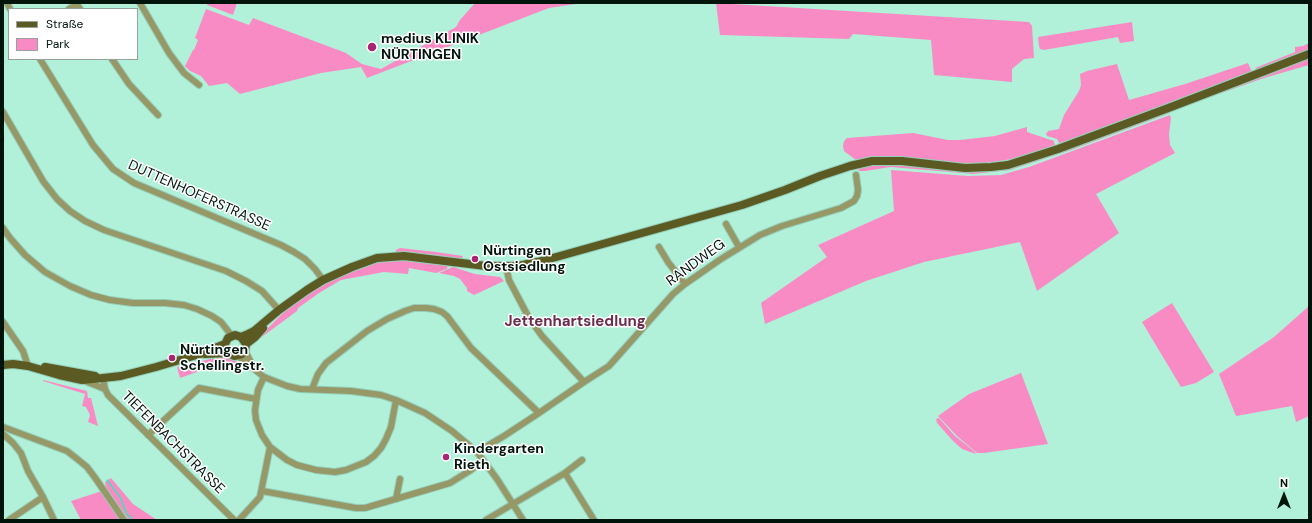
<!DOCTYPE html>
<meta charset="utf-8">
<style>
body{margin:0}
#map{position:relative;width:1312px;height:523px;overflow:hidden;background:#b1f1d9;font-family:"DM Sans",sans-serif}
canvas{display:block}
.frame{position:absolute;inset:0;border:4px solid #00140c;pointer-events:none}
.legend{position:absolute;left:8px;top:8px;width:130px;height:52px;box-sizing:border-box;background:#fff;border:1px solid #99a19e;margin:0;padding:5px 7px;list-style:none;font-size:12px;color:#00140c}
.legend li{display:flex;align-items:center;gap:8px;height:20px}
.legend b{width:20px;border:1px solid #99a19e}
.north{position:absolute;left:1264px;top:475px;width:40px;height:40px;-webkit-text-stroke:3px #fff;paint-order:stroke;rotate:0deg;font-size:11px;font-weight:700;line-height:16px;text-align:center;color:#00140c}
.north::after{content:'';display:block;margin:auto;width:14px;height:18px;background:#00140c;clip-path:polygon(50% 0,100% 100%,50% 72%,0 100%)}
</style>
<div id="map">
<canvas width="1312" height="523"></canvas>
<div class="frame"></div>
<ul class="legend">
<li><b style="height:5px;background:#5a5a22"></b>Straße</li>
<li><b style="height:11px;background:#f98bc4"></b>Park</li>
</ul>
<div class="north">N</div>
</div>
<script>
const context = document.querySelector('canvas').getContext('2d');
context.lineJoin = 'round';
function paint(path, color) {
  context.fillStyle = color;
  context.fill(path, 'evenodd');
}
function poly(rows) {
  const path = new Path2D();
  for (const r of rows) {
    path.moveTo(r[0], r[1]);
    for (let i = 2; i < r.length; i += 2) path.lineTo(r[i], r[i + 1]);
  }
  return path;
}
function stroke(path, color, width, dash) {
  context.strokeStyle = color;
  context.lineWidth = width;
  context.lineCap = dash ? 'butt' : 'round';
  context.setLineDash(dash || []);
  context.stroke(path);
}
function label(font, color, halo, rows, align = 'center') {
  context.font = font + ' "DM Sans",sans-serif';
  context.lineWidth = 3;
  context.setLineDash([]);
  context.textBaseline = 'middle';
  context.strokeStyle = halo;
  context.fillStyle = color;
  for (const [text, x, y, turn = 0] of rows) {
    context.save();
    context.translate(x, y);
    context.rotate((+turn || 0) * Math.PI / 180);
    context.textAlign = isNaN(turn) ? turn : align;
    if (halo) context.strokeText(text, 0, 0);
    context.fillText(text, 0, 0);
    context.restore();
  }
}
paint(poly([
 [208,3,237,3,233,15,207,5],
 [475,3,583,3,549,8,367,78,361,67,321,73,240,94,227,83,209,86,201,76,190,71,185,66,193,50,194,50,198,40,195,38,206,9,249,25,253,18,346,53,362,64,381,69,456,27,460,20],
 [716,3,1029,22,1032,26,1034,58,1024,59,1012,69,1012,82,934,75,931,40,853,34,849,39,720,35],
 [1132,22,1134,41,1120,43,1118,37,1044,50,1040,49,1039,46,1038,37],
 [1309,43,1309,50,1258,70,1255,68,1295,52,1295,47,1303,46],
 [1309,57,1309,65,1264,78,1176,109],
 [1248,63,1252,72,1062,144,1059,143,1057,139,1047,136,1046,134,1048,131,1059,129,1064,115,1079,91,1081,85,1080,74,1087,71,1117,64,1129,100,1185,84],
 [1170,111,1170,113,1071,150,1010,170,973,174,891,167,865,171,859,171,858,168,853,170,853,168,864,165,893,163,988,171],
 [1170,115,1171,118,1169,134,1170,145,1175,153,1096,194,1119,233,1037,291,1020,242,924,262,866,281,765,324,761,303,827,257,818,245,894,211,891,170,968,176,1001,175,1029,167],
 [1027,127,1027,132,1054,141,1055,146,1012,159,986,163,960,164,897,156,876,156,856,160,844,151,843,146,844,141,847,138,913,133,948,140,960,140,995,136],
 [400,248,436,252,463,256,462,258,448,258,421,254,396,252,396,250],
 [394,258,448,264,447,269,436,273,409,268,408,274,384,272,341,280,319,293,298,308,297,311,251,345,284,312,317,288,332,279,368,264],
 [453,267,475,274,500,277,504,281,474,295,467,291,467,288,460,279,454,276,439,273],
 [1172,303,1214,372,1196,383,1181,387,1142,322],
 [1309,306,1309,416,1296,422,1292,406,1236,416,1219,374,1274,337],
 [223,356,237,361,241,364,240,366,231,363,221,365,208,368,180,378,177,367],
 [1021,373,1048,444,984,453,977,453,957,436,938,416,969,394],
 [43,380,87,391,88,398,91,398,98,426,88,422,90,415,86,407,82,406,85,394,43,381],
 [939,418,955,436,974,451,976,454,962,449,953,441,937,423,936,419],
 [111,478,133,504,157,520,129,520,106,488,105,482],
 [102,491,122,520,81,520,71,501]
]), '#f98bc4');
stroke(poly([
 [107,480,120,497,127,514,133,520]
]), '#3de3b4', 1.5);
const minor = poly([
 [7,3,10,9],
 [140,3,169,53,184,73,199,85],
 [69,9,77,4,80,9],
 [40,59,93,145,113,169,134,183,281,245,294,252,305,259,315,269,323,280],
 [112,59,129,84,158,115],
 [3,112,43,181,57,199,70,211,85,221,104,230,226,271,246,281,262,291,279,310],
 [726,224,739,247],
 [3,228,10,238,25,255,45,272,70,286,91,295,110,300,133,303,165,303,184,305,197,309,212,316,221,322,232,336],
 [659,247,668,262,685,284],
 [506,266,509,280,529,318,542,336,584,382],
 [3,322,23,351,28,366],
 [245,351,254,368],
 [238,356,264,377,287,386,300,389,351,391,381,395,396,400,425,413,452,431,477,452,497,479,523,520],
 [264,377,258,390,255,410,256,420,262,435,270,447,287,460,297,465,316,470,335,472,346,470,366,462,374,456,381,448,386,439,391,427,396,400],
 [103,378,105,389,108,395,234,520],
 [85,381,105,389],
 [312,389,318,374,326,363,367,331,387,319,405,311,414,308,426,308,434,309,442,312,447,316,471,348,539,413],
 [3,427,67,451,76,458,87,467,96,479,124,520],
 [3,434,13,443,21,453,28,471,43,497,54,520],
 [148,435,199,388,256,399],
 [477,452,504,436,539,413,584,382,609,366,673,294,685,284,721,259,760,235,782,226,841,208,854,201,857,196,858,190,856,175],
 [565,473,594,520],
 [262,491,356,508,365,508,450,483,471,470,483,460],
 [396,499,400,479],
 [9,520,43,497],
 [239,520,260,497,270,447],
 [486,520,565,473,582,460]
]);
const major = poly([
 [246,344,255,337,263,328],
 [228,353,226,350,225,344,228,338,235,335,241,337,246,335,254,331,279,310,307,290,323,280,352,267,377,258,404,256,486,266,518,266,542,261,742,205,785,190,820,176,850,166,872,161,902,161,965,168,991,167,1008,165,1058,149,1171,107,1309,54],
 [205,354,228,353,234,356,242,354,245,351,246,344,241,337],
 [3,365,13,364,28,366,59,375,82,380,103,378,121,376,156,367,200,354,225,344],
 [45,367,95,376]
]);
stroke(minor, '#95ceb8', 8);
stroke(major, '#95ceb8', 10);
stroke(minor, '#979867', 6);
stroke(major, '#5a5a22', 8);
for (const [x, y, r, color] of [
 [372,47,5,"#a82674"],
 [475,259,4,"#a82674"],
 [172,358,4,"#a82674"],
 [446,457,4,"#a82674"]
]) {
  const dot = new Path2D();
  dot.arc(x, y, r, 0, 2 * Math.PI);
  context.fillStyle = color;
  context.fill(dot);
  stroke(dot, '#fff', 1.5);
}
label('bold 14px', '#00140c', '#fff', [
 ["medius KLINIK",381,39],
 ["NÜRTINGEN",381,55],
 ["Nürtingen",483,251],
 ["Ostsiedlung",483,267],
 ["Nürtingen",180,350],
 ["Schellingstr.",180,366],
 ["Kindergarten",454,449],
 ["Rieth",454,465]
], 'left');
label('14px', '#00140c', '#fff', [
 ["DUTTENHOFERSTRASSE",199,196,24],
 ["RANDWEG",696,263,-36],
 ["TIEFENBACHSTRASSE",173,443,45]
]);
label('bold 15px', '#6a2b4d', '#fff', [
 ["Jettenhartsiedlung",575,322]
]);
</script>
